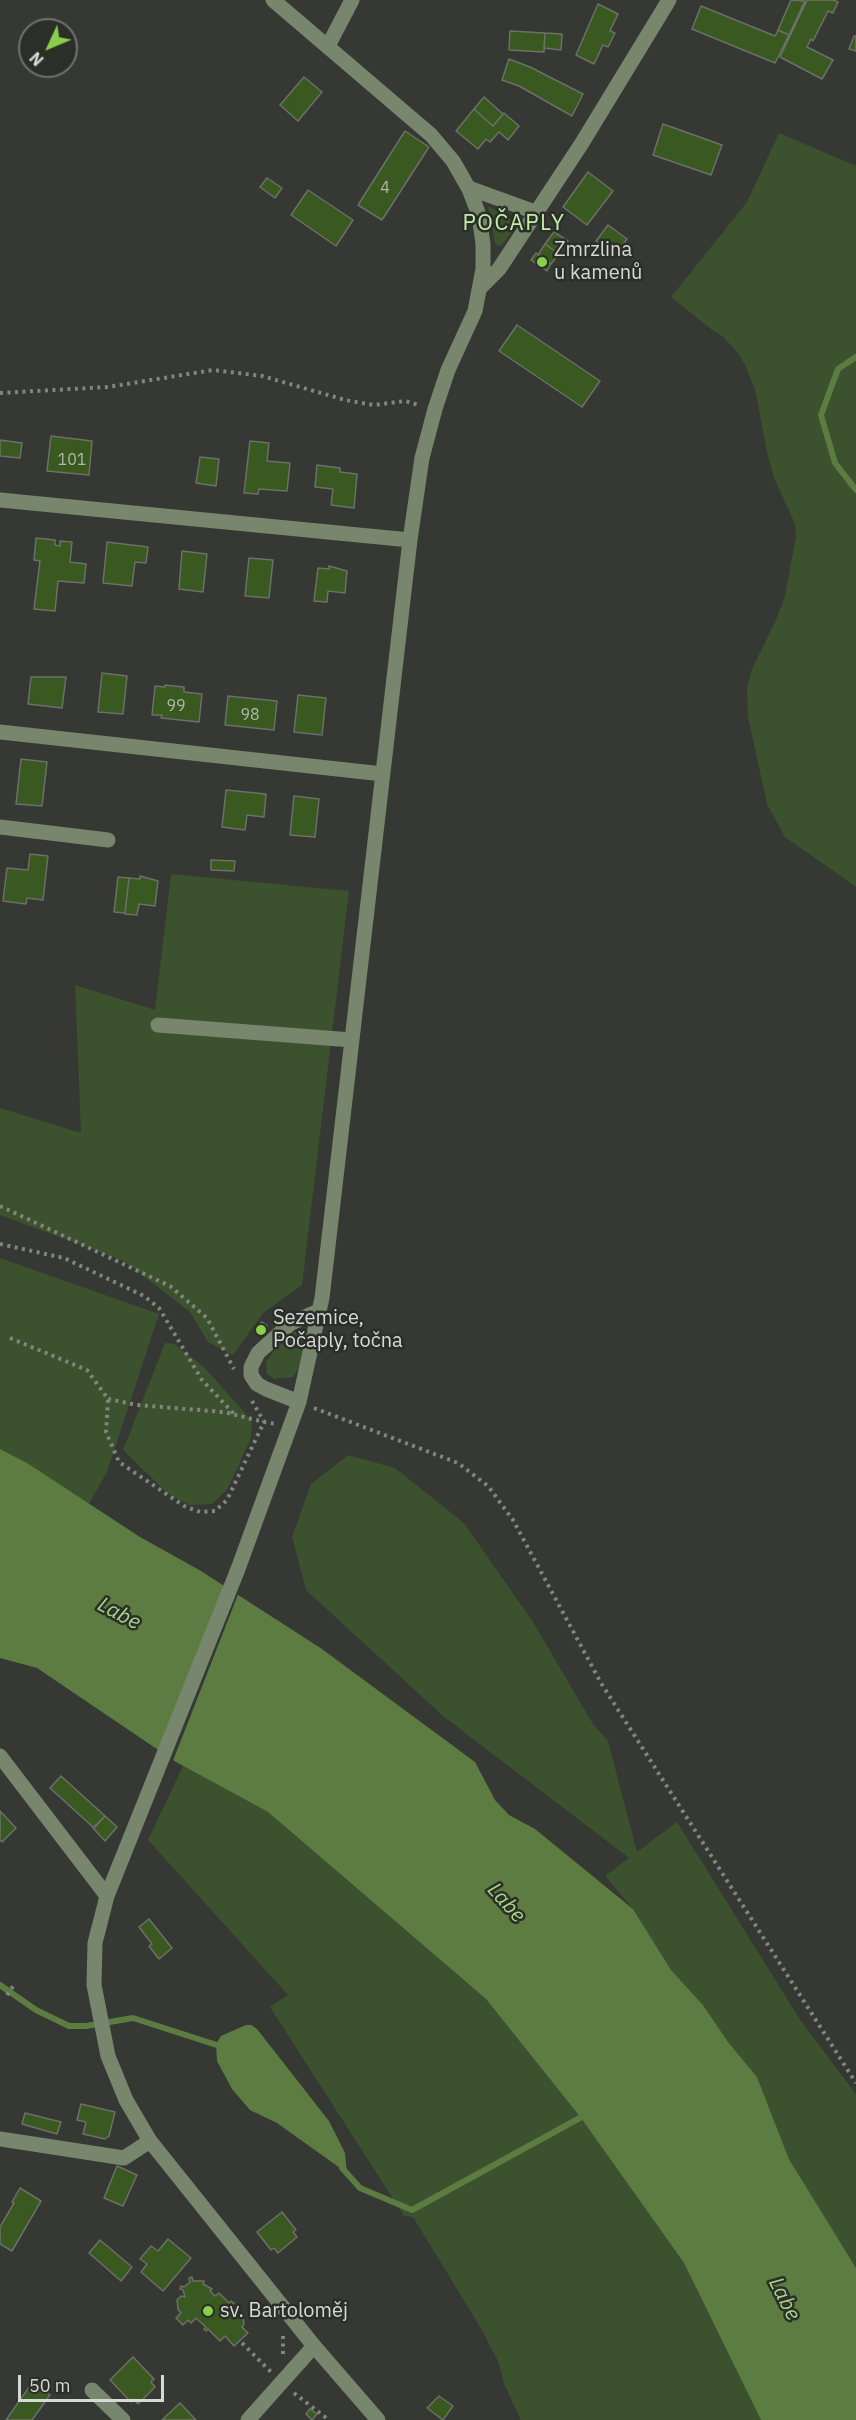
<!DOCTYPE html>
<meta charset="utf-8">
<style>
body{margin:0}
#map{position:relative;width:856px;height:2420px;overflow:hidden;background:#353833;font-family:"IBM Plex Sans",sans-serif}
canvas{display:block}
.north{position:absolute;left:18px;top:18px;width:60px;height:60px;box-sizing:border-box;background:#2b2e29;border:2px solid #70726e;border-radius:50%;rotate:226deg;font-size:16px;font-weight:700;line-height:24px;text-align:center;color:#d7d9d6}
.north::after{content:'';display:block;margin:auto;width:21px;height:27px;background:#89cf49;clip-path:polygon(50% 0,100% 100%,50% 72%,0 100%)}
.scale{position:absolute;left:18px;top:2375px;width:146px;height:27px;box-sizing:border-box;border:3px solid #d7d9d6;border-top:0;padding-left:8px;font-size:18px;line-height:21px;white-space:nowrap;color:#d7d9d6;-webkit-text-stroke:4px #2b2e29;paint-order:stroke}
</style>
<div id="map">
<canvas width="856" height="2420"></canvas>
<div class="north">N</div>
<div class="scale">50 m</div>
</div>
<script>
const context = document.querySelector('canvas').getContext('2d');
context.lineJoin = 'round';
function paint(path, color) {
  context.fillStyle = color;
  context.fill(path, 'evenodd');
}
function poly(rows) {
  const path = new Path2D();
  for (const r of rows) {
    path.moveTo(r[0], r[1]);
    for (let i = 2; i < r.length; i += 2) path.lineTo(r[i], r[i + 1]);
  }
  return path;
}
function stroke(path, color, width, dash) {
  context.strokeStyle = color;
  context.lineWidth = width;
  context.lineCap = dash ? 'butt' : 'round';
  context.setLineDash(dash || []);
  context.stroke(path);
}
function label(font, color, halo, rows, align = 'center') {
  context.font = font + ' "IBM Plex Sans",sans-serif';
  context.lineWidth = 5;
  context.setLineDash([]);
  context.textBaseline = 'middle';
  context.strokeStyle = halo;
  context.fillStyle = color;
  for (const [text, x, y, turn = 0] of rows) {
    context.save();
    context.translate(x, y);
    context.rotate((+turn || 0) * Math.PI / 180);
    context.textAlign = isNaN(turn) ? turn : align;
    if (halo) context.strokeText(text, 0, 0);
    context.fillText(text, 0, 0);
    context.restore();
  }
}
paint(poly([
 [779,133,856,166,856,887,785,837,767,804,748,717,747,688,752,669,776,620,785,596,796,536,795,524,774,478,767,452,755,389,744,363,735,349,722,336,712,330,671,297,747,202],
 [488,206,509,218,514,224,514,230,501,246,495,244],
 [171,874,349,891,302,1285,263,1313,233,1355,208,1342,190,1312,124,1261,0,1215,0,1108,81,1133,75,985,155,1010],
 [0,1258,159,1314,107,1472,89,1504,0,1449],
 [296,1331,307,1332,300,1366,293,1377,274,1379,267,1374,266,1362,276,1348],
 [165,1343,174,1344,205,1368,252,1421,251,1438,236,1471,227,1490,212,1504,189,1505,167,1493,123,1450],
 [348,1455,395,1468,464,1523,533,1622,593,1724,608,1741,637,1852,677,1822,801,2021,856,2094,856,2268,789,2159,757,2077,728,2042,703,2005,671,1970,633,1909,605,1876,629,1858,443,1716,306,1590,292,1537,311,1484],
 [183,1766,268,1812,486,1999,581,2118,684,2263,761,2420,521,2420,504,2384,499,2363,482,2330,413,2217,404,2216,270,2007,288,1995,148,1840]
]), '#3c512d');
paint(poly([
 [0,1449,27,1463,140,1537,201,1571,322,1649,475,1762,495,1800,509,1815,535,1829,633,1909,671,1970,703,2005,728,2042,757,2077,789,2159,856,2268,856,2420,761,2420,684,2263,581,2118,486,1999,268,1812,176,1762,37,1668,0,1658],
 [246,2025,251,2025,257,2029,329,2121,345,2153,347,2173,277,2123,250,2110,232,2089,217,2061,216,2044,221,2036]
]), '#5c7c42');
paint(poly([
 [227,1584,239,1592,172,1763,157,1753]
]), '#353833');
stroke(poly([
 [856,357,838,369,821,415,835,463,856,490],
 [0,1985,36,2010,69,2026,86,2026,133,2018,223,2047],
 [342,2168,360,2188,412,2210,587,2114]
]), '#5c7c42', 6);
const building = poly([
 [791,0,805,1,789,35,778,30,791,0],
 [807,0,833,0,838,2,833,13,828,11,813,41,811,39,807,47,833,60,822,79,780,57,807,0],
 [598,4,618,14,610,31,615,33,608,47,603,45,594,64,576,55,598,4],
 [701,6,775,36,778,30,789,35,775,63,692,29,701,6],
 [510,31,545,33,544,52,509,50,510,31],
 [545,33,562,34,561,50,544,48,545,33],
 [854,36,856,36,856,51,849,49,854,36],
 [509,59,530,67,583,94,572,116,519,86,502,80,509,59],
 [304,77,322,92,298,121,280,105,304,77],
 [484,97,503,114,493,126,474,109,484,97],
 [474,109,493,126,504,113,519,126,508,140,499,132,490,142,486,139,478,149,456,131,474,109],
 [663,124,722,145,711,175,653,155,663,124],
 [405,131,429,147,382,220,358,205,405,131],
 [588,172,613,191,587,225,563,207,588,172],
 [267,178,282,188,275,198,260,187,267,178],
 [308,190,353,220,336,246,291,215,308,190],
 [608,225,627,239,615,255,596,241,608,225],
 [554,232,568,241,559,254,545,244,554,232],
 [545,244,559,254,551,264,538,255,545,244],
 [536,253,551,264,547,271,531,260,536,253],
 [517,325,600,381,582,407,499,351,517,325],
 [51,436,92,441,89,475,47,471,51,436],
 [0,440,22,443,20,458,0,456,0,440],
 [250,441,269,443,267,461,290,463,287,491,259,489,258,494,244,493,250,441],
 [200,457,219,459,216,486,196,483,200,457],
 [317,465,340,468,340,472,357,474,354,508,331,505,333,489,315,487,317,465],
 [36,538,55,540,55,545,60,546,60,541,72,542,70,562,86,564,84,583,58,581,55,611,34,609,40,561,34,560,36,538],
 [107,542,148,547,146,563,135,562,132,586,103,583,107,542],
 [182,551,207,554,203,592,179,589,182,551],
 [249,558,273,560,269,598,245,596,249,558],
 [329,566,347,571,345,593,328,591,327,602,314,601,318,568,329,569,329,566],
 [102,673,127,676,123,714,98,712,102,673],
 [31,677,66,677,62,708,28,704,31,677],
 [165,685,184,687,184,692,202,694,199,722,161,718,162,715,152,715,155,686,165,687,165,685],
 [298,695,326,698,322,735,294,732,298,695],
 [228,696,277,701,274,730,225,725,228,696],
 [21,759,47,762,42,806,16,804,21,759],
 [226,790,266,794,264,817,247,815,245,830,222,827,226,790],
 [294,796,319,799,315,837,290,835,294,796],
 [30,854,48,856,43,900,27,898,26,904,3,901,7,868,28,870,30,854],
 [211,860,235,861,234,871,211,870,211,860],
 [140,876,158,881,155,906,139,904,137,915,125,914,129,878,140,879,140,876],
 [118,877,129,878,125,913,114,912,118,877],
 [262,1322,267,1326,260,1333,256,1329,262,1322],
 [61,1776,105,1816,94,1828,50,1788,61,1776],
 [0,1811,16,1828,2,1842,0,1840,0,1811],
 [105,1816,117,1827,105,1841,93,1828,105,1816],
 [149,1919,172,1948,159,1959,149,1946,152,1944,139,1927,149,1919],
 [81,2104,115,2112,109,2136,105,2139,83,2134,86,2122,77,2120,81,2104],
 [25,2113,61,2122,57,2134,22,2124,25,2113],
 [117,2166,137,2175,123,2206,104,2198,117,2166],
 [20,2188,41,2201,12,2251,0,2244,0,2227,14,2203,12,2202,20,2188],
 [282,2212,296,2230,293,2232,297,2237,278,2253,274,2248,271,2250,257,2232,282,2212],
 [168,2239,191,2258,163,2291,141,2272,147,2264,140,2259,151,2246,158,2251,168,2239],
 [100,2240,132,2267,121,2281,89,2253,100,2240],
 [192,2277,193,2281,204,2281,203,2284,212,2289,210,2291,215,2296,219,2293,229,2303,231,2301,234,2303,232,2306,243,2318,244,2324,242,2327,248,2333,234,2346,225,2336,220,2341,208,2329,206,2331,204,2329,206,2327,196,2318,191,2323,188,2320,183,2325,176,2318,181,2313,178,2309,177,2300,181,2296,185,2297,183,2290,180,2289,181,2286,184,2287,190,2282,189,2278,192,2277],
 [133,2357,154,2379,151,2382,155,2387,138,2404,134,2399,131,2402,110,2380,133,2357],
 [32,2383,50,2395,32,2420,6,2420,32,2383],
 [439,2396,453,2406,443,2420,427,2408,439,2396],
 [180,2403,196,2420,162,2420,180,2403],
 [310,2409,317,2414,312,2420,306,2414,310,2409]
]);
paint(building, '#3a5920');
stroke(building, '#6c706a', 1.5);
stroke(poly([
 [0,393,108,387,213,370,262,376,345,400,374,405,405,401,419,405],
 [0,1206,170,1286,207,1318,234,1369],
 [0,1244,64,1258,144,1296,159,1308,202,1380,234,1414],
 [10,1338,87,1370,108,1399,106,1432,119,1462,184,1506,200,1512,215,1511,227,1500,264,1422,276,1424],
 [108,1399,137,1405,224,1412,264,1422],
 [252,1401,264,1422],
 [314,1408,458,1463,488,1486,513,1520,601,1683,856,2083],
 [7,1995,14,1985],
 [242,2343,271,2372],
 [283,2354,283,2335],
 [294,2393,329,2420]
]), '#838581', 4, [3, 4.5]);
stroke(poly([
 [273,0,431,135,453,161,469,189,479,215,483,244,483,269,475,311,448,370,435,409,422,458,410,540,322,1298,299,1402,238,1569,107,1896,95,1943,94,1985,108,2056,126,2100,150,2141,314,2346,378,2420],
 [328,46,352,0],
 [469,188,535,212],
 [481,287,499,269,582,143,669,0],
 [0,500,410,540],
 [0,732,383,774],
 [0,827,108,840],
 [158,1025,352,1040],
 [299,1402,266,1389,257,1384,251,1375,251,1367,258,1353,291,1323,319,1311],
 [0,1756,107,1896],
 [0,2139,124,2158,150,2141],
 [92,2390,123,2420],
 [248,2420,314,2346]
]), '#77866c', 15);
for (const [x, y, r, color] of [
 [542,262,6,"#89cf49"],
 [261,1330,6,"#89cf49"],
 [208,2311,6,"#89cf49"]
]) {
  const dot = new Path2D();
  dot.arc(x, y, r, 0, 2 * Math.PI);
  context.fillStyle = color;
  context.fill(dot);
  stroke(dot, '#2b2e29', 2);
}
label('16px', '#b0b9a8', null, [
 ["4",385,188],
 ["101",72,460],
 ["99",176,706],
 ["98",250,715]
]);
label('20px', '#d7d9d6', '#2b2e29', [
 ["Zmrzlina",554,250],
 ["u kamenů",554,273],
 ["Sezemice,",273,1318],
 ["Počaply, točna",273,1341],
 ["sv. Bartoloměj",220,2311]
], 'left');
label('italic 21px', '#a7d783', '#2b2e29', [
 ["Labe",119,1614,28],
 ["Labe",506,1903,48],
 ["Labe",784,2299,63]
]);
context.letterSpacing = '1.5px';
label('22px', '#c4eda8', '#2b2e29', [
 ["POČAPLY",514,224]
]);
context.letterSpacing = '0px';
</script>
